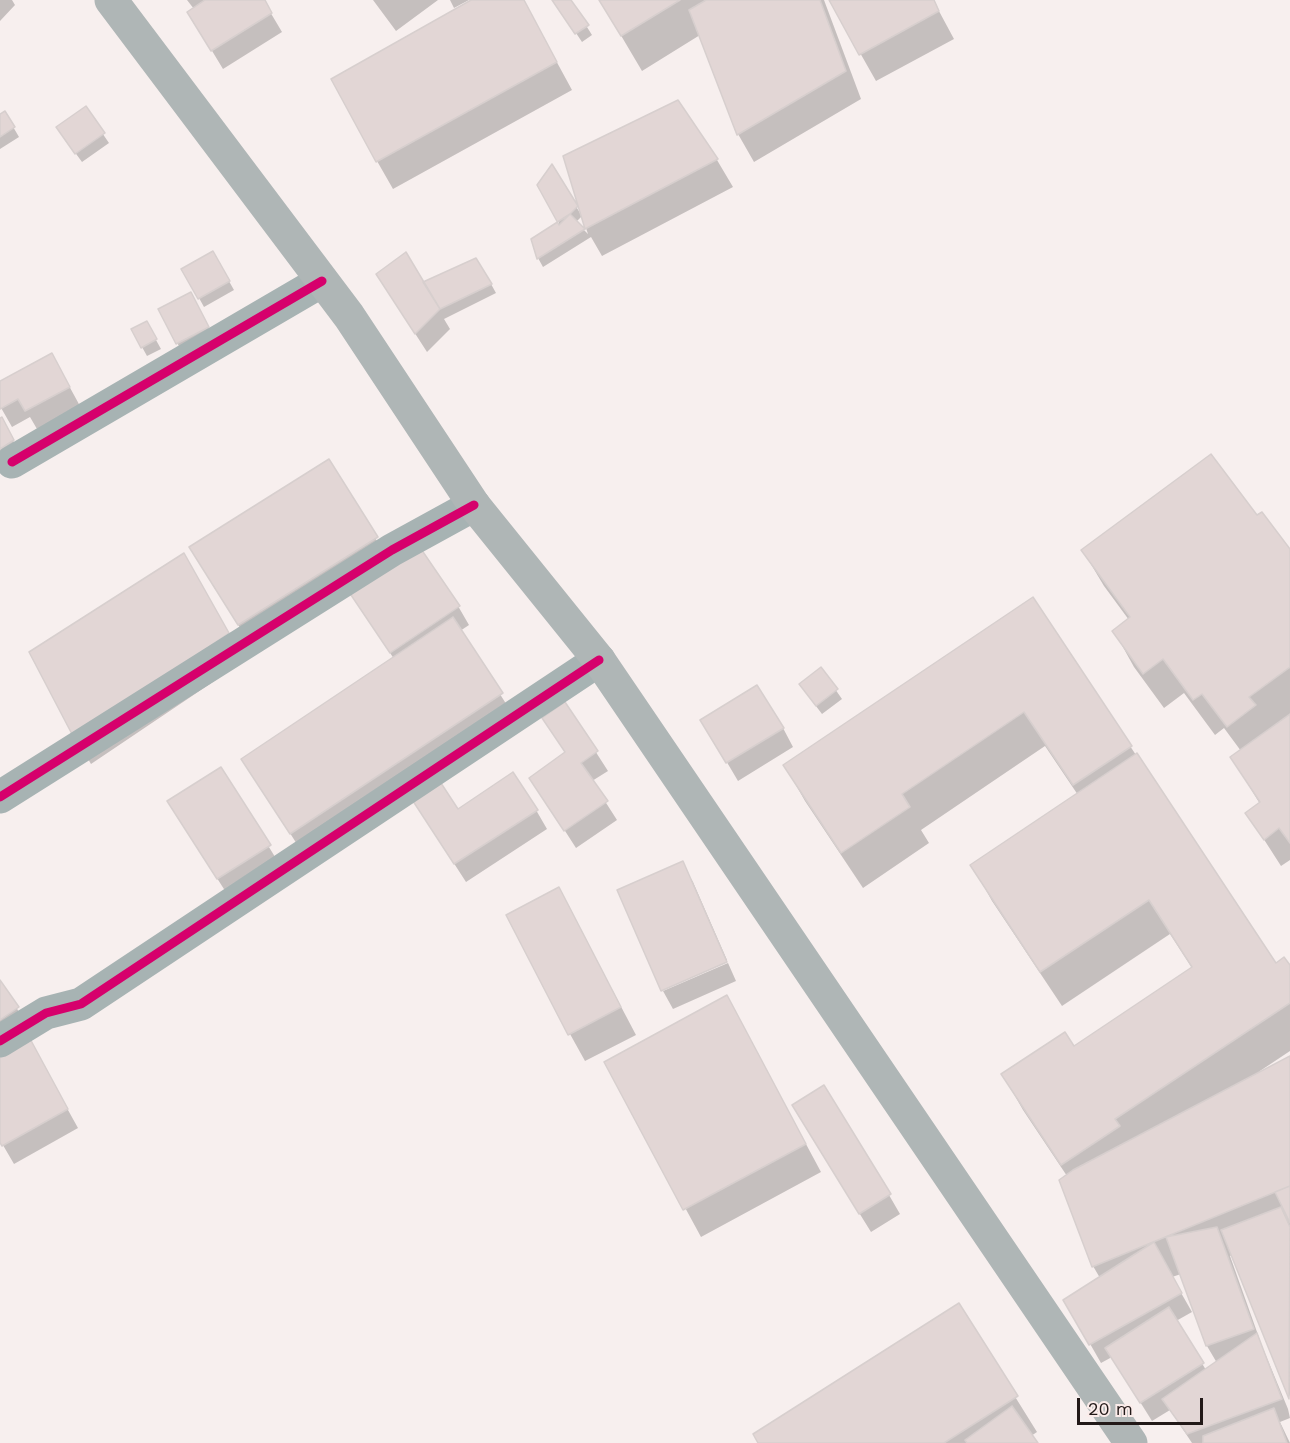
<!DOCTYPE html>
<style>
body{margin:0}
#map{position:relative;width:1290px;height:1443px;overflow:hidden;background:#f7efee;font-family:"Work Sans",sans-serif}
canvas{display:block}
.scale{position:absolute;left:1077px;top:1398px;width:126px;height:27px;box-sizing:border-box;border:3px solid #221918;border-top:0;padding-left:8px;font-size:18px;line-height:21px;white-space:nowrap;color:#221918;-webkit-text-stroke:4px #fbecea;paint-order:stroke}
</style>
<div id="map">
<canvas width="1290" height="1443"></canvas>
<div class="scale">20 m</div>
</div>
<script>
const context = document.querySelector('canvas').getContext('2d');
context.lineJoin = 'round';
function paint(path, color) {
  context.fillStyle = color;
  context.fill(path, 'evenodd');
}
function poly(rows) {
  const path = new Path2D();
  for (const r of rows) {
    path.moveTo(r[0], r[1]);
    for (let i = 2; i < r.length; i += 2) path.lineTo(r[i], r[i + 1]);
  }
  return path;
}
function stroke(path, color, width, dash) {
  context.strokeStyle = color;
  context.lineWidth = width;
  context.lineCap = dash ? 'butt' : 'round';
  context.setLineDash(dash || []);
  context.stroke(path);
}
paint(poly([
 [0,0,12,0,15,5,0,21],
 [187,0,204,0,205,2,208,0,263,0,282,32,223,69,200,31,194,9],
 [373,0,438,0,396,31],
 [450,0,523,0,572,90,393,189,377,161,470,2,469,0,454,8],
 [554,0,570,0,592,35,582,42],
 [600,0,824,0,861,99,754,162,738,134,700,35,642,71],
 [830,0,933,0,954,39,876,81],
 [678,102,717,160,733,187,602,256,591,237,543,267,538,258,559,223,552,167,580,213],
 [582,216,588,234,576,222],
 [85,108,109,143,82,162,63,136],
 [5,113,19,137,0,149,0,115],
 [213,253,234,290,204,307,183,269],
 [423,283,491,284,496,293,444,319,450,329,427,352,389,293],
 [195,303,212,336,182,352,160,310],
 [146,322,161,349,147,356,142,347],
 [62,373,80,406,37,429,30,417,12,427,0,406,0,383],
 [2,419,18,450,0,460,0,420],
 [329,461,392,566,458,606,469,625,460,631,517,721,307,860,243,759,394,659,351,592,255,652,207,575],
 [1257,517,1290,552,1290,860,1281,866,1247,813,1260,804,1232,758,1241,751,1224,728,1215,735,1184,693,1164,708,1134,667,1114,631,1129,620,1104,586,1083,551],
 [183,555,244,661,91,764,75,737],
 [1032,599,1276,965,1290,968,1290,1051,1260,1071,1261,1073,1290,1058,1290,1397,1232,1255,1230,1256,1262,1346,1288,1409,1290,1409,1288,1409,1290,1418,1280,1422,1290,1443,1192,1443,1170,1410,1152,1421,1112,1357,1101,1363,1065,1300,1100,1278,1093,1266,1067,1176,1023,1110,1003,1075,1074,1048,1192,968,1170,934,1062,1006,992,901,972,865,1078,795,1045,746,921,830,929,843,863,888,805,801,785,766],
 [1181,1274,1207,1346,1217,1363,1206,1370,1176,1321,1192,1312,1172,1277],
 [821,669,842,699,822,714,806,693],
 [565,704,608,771,592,781,617,820,576,848,531,778,566,754],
 [702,720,783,728,793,747,738,781],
 [221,769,280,865,229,897,180,820],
 [536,810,547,829,466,882,424,817,457,811],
 [682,863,693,882,727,960,662,989],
 [559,889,636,1035,585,1061,570,1034],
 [728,963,736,981,673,1009,663,991],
 [0,982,28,1026,0,1046],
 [742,1025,821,1172,701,1237,606,1062],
 [38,1056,78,1128,14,1164,0,1140],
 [804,1124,889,1195,900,1214,871,1232],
 [958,1305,1037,1432,1031,1436,1037,1443,760,1443]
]), '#0003');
const building = poly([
 [205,0,265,0,272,13,211,51,187,12,205,0],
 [471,0,524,0,557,62,376,162,331,79,471,0],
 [552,0,571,0,589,25,575,34,552,0],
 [599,0,680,0,621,36,599,0],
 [706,0,820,0,846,71,737,135,689,10,706,0],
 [829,0,934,0,939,11,859,55,829,0],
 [678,100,718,159,585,229,563,156,678,100],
 [86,106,105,133,75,154,56,127,86,106],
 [5,111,15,127,0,137,0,114,5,111],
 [552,164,578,206,559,225,537,185,552,164],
 [570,214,585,229,537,259,531,239,570,214],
 [213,251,230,281,198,299,181,269,213,251],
 [406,252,440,309,415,334,376,274,406,252],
 [476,258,492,284,440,309,423,282,476,258],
 [191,292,209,327,176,344,158,309,191,292],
 [147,321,157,339,141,348,131,329,147,321],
 [52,353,70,387,25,411,18,399,0,409,0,381,52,353],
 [2,417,14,440,0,449,0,418,2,417],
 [1211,454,1257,515,1262,512,1290,549,1290,667,1249,697,1256,705,1227,727,1202,694,1193,700,1163,659,1143,674,1112,631,1130,617,1081,550,1211,454],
 [329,459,378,537,238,625,189,547,329,459],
 [419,546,460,606,390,653,349,592,419,546],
 [184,553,229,633,74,738,29,652,184,553],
 [1033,597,1132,746,1073,785,1024,712,902,794,910,807,841,853,783,765,1033,597],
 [453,617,503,693,290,834,241,759,453,617],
 [821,667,838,689,816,706,799,684,821,667],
 [757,685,784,728,726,763,700,720,757,685],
 [565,702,598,751,581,763,608,801,564,831,529,778,565,752,542,718,565,702],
 [1290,714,1290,843,1279,828,1264,840,1245,813,1260,802,1230,757,1290,714],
 [1137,753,1276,963,1284,957,1290,965,1290,1003,1115,1119,1120,1126,1061,1165,1001,1074,1065,1032,1074,1046,1192,967,1149,900,1040,972,970,865,1137,753],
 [221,767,271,845,217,879,167,801,221,767],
 [513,772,538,810,454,864,411,798,439,780,458,809,513,772],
 [683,861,727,962,661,991,617,890,683,861],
 [559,887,621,1007,568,1035,506,915,559,887],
 [0,980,19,1007,0,1020,0,980],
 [727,995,806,1144,683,1210,604,1062,727,995],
 [28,1035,68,1109,2,1146,0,1143,0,1051,28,1035],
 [1290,1056,1290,1186,1092,1267,1059,1180,1073,1170,1290,1056],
 [824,1085,891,1194,859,1214,792,1105,824,1085],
 [1290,1186,1290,1223,1275,1192,1290,1186],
 [1281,1207,1290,1227,1289,1399,1221,1230,1281,1207],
 [1217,1227,1254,1329,1206,1346,1166,1237,1217,1227],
 [1154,1242,1182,1293,1089,1345,1063,1300,1154,1242],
 [959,1303,1018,1396,944,1443,758,1443,753,1434,959,1303],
 [1169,1307,1204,1363,1140,1403,1105,1348,1169,1307],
 [1257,1333,1282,1399,1187,1434,1162,1399,1257,1333],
 [1012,1406,1038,1443,967,1443,965,1440,1012,1406],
 [1274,1408,1287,1443,1203,1443,1203,1436,1274,1408]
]);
paint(building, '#e2d6d5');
stroke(building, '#d7cfce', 1.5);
stroke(poly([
 [12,462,322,281],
 [0,797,392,550,474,505],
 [0,1041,46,1013,81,1004,599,660]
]), '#a7b3b3', 33);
stroke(poly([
 [111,0,349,316,474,505,599,660,1131,1443]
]), '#afb6b6', 33);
stroke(poly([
 [12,462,322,281],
 [0,797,392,550,474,505],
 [0,1041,46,1013,81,1004,599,660]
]), '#d6006c', 9);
</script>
